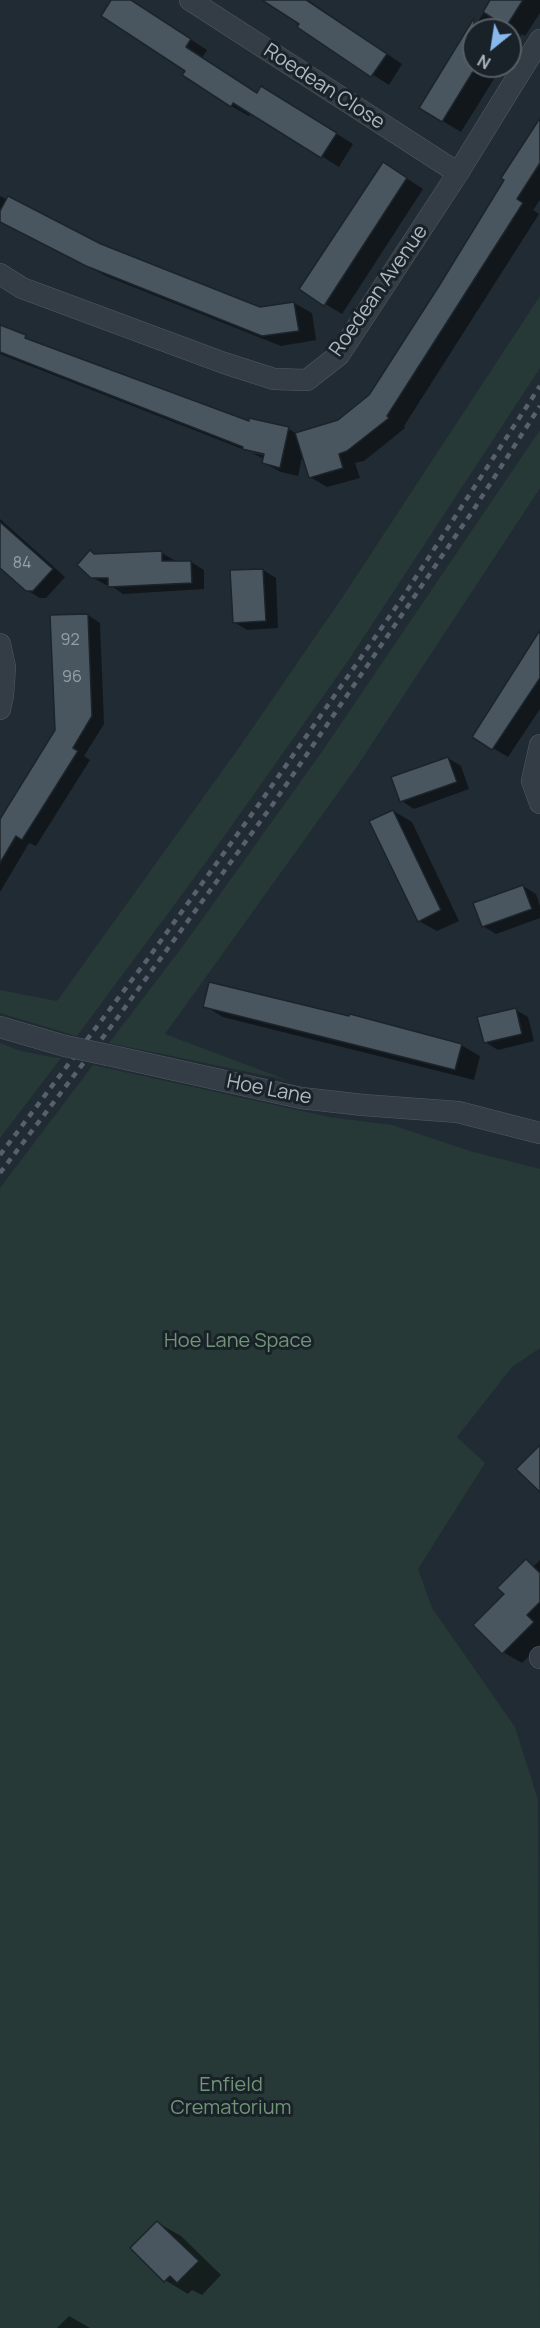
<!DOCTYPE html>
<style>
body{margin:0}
#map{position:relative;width:540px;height:2328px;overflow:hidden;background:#212b34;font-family:Manrope,sans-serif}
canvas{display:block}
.north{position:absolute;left:462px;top:18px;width:60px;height:60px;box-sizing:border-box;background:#1a2229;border:2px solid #565e66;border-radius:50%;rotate:210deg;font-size:16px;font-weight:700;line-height:24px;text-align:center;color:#afb8c1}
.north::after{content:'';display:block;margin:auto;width:21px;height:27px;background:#89b9ec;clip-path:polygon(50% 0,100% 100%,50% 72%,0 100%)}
</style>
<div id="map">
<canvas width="540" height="2328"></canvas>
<div class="north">N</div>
</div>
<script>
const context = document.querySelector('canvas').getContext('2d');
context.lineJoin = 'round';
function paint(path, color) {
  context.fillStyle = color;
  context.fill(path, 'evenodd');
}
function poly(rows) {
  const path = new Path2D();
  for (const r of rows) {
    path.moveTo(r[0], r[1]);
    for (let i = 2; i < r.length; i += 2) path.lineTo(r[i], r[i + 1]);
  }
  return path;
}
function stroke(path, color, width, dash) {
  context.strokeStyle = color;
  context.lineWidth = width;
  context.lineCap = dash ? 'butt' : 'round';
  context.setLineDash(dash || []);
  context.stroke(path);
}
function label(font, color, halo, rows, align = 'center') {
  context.font = font + ' Manrope,sans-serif';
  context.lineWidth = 6;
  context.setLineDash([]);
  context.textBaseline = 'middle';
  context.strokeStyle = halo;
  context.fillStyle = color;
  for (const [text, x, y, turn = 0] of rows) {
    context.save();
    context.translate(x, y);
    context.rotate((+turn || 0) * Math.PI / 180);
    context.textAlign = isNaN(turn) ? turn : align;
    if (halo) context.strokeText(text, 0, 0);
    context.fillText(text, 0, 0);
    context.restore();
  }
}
paint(poly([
 [540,296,540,368,348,661,206,862,77,1036,0,1013,0,990,57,1001,238,749,342,598],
 [540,430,540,488,358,765,165,1034,287,1080,109,1043,183,946,321,753],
 [0,1043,21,1051,56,1058,61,1058,0,1138],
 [93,1065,329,1117,392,1125,470,1151,540,1169,540,1348,512,1367,457,1437,485,1463,418,1569,432,1608,515,1727,538,1800,540,2328,0,2328,0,1188]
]), '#263937');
paint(poly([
 [113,0,129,0,134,3,207,50,202,58,258,94,279,98,353,144,339,167,251,112,249,116,231,106,187,70],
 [266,0,308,0,402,64,389,85,299,27,302,23],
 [492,0,540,0,540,13,525,36,522,34,510,53,510,30,474,30,474,66,502,66,461,132,421,108],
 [540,122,540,200,533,210,539,214,404,426,405,428,364,461,355,463,360,478,327,487,310,477,303,453,298,476,281,472,264,463,264,459,252,453,271,457,272,454,247,449,250,452,0,354,0,325,42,346,250,423,251,420,289,429,297,434,338,422,370,397,506,180],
 [400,174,423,189,342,314,301,289],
 [0,196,100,245,260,309,294,303,312,313,316,340,281,346,106,276,0,222],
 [0,519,65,577,46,598,40,598,27,590,0,566],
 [91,552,96,555,162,553,174,560,175,563,191,562,204,570,204,589,123,594,110,585,106,585,92,577],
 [263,570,276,578,278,628,247,630,234,622],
 [88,615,100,623,104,724,84,756,90,760,36,846,29,843,0,892,0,821,56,731],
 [540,634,540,709,508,757,493,748],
 [448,758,461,766,469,789,414,809,402,801],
 [393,811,412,822,459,921,437,931,419,921],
 [523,886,536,894,540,906,540,918,496,934,483,926],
 [205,1006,351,1018,461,1045,480,1056,474,1080,223,1017],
 [516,1010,528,1017,534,1041,498,1050,485,1042],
 [540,1560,540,1645,522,1663,503,1652,506,1594,526,1561,534,1566],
 [158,2223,181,2236,221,2275,202,2295,192,2290,188,2294,165,2280],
 [69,2316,90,2328,57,2328]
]), '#0007');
const building = poly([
 [111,0,131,0,191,39,186,47,257,93,261,86,337,133,321,158,233,103,231,107,182,75,185,71,101,16,111,0],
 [262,0,306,0,387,54,371,77,297,27,299,24,262,0],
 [490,0,523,0,506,27,483,12,490,0],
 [474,18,474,70,442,122,419,108,474,18],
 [540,118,540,163,517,199,523,203,387,416,389,418,347,451,339,454,343,468,309,478,295,433,338,420,369,395,439,286,504,180,501,178,540,118],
 [383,162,407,178,324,306,299,289,383,162],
 [8,196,101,244,260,307,294,302,299,331,262,336,86,266,0,222,0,211,8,196],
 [0,325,26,335,25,338,249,421,249,418,289,427,280,468,262,463,264,454,242,449,243,447,0,352,0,325],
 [0,522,53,569,33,591,26,591,0,568,0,522],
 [90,550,94,554,162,551,162,561,191,561,192,583,108,587,108,578,91,578,77,565,90,550],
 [263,569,266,621,233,623,230,570,263,569],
 [88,614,92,716,73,748,78,751,41,810,22,840,16,836,0,863,0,819,55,730,50,615,88,614],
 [540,630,540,678,492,750,472,737,540,630],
 [448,757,457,782,400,802,391,777,448,757],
 [393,810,441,910,418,922,369,821,393,810],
 [523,885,532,909,482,927,473,903,523,885],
 [209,982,349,1016,350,1014,462,1044,455,1070,203,1007,209,982],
 [516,1008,522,1034,484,1043,477,1017,516,1008],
 [540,1445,540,1492,516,1469,540,1445],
 [526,1559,540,1573,540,1602,527,1615,534,1622,502,1654,473,1625,504,1594,497,1588,526,1559],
 [157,2221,199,2261,177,2283,170,2276,164,2282,130,2248,157,2221]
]);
paint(building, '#4a565f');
stroke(building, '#1c242b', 1.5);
const street = poly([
 [190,0,458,173],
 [0,274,22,288,224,363,274,379,307,380,339,355,458,173,540,40],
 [0,644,5,667,3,695,0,709],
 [540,745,532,781,540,803],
 [0,1027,65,1046],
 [108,1055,301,1098,363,1105,458,1112,540,1133],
 [540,1658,540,1657]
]);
stroke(street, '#525b62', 22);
stroke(street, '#343d45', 21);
stroke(poly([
 [0,1155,147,960,262,800,403,597,540,386],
 [0,1173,110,1028,273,804,474,509,540,406]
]), '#57616b', 4.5, [6, 6]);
const streetBridge = poly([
 [65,1046,108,1055]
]);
stroke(streetBridge, '#525b62', 22, []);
stroke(streetBridge, '#343d45', 21);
label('16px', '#96a0a8', null, [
 ["84",22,564],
 ["92",70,641],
 ["96",72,678]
]);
label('20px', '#afb8c1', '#1a2229', [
 ["Roedean Close",324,87,33],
 ["Roedean Avenue",379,291,-55],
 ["Hoe Lane",269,1090,11]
]);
label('20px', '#709575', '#1a2229', [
 ["Hoe Lane Space",238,1341],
 ["Enfield",231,2085],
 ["Crematorium",231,2108]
]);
</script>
